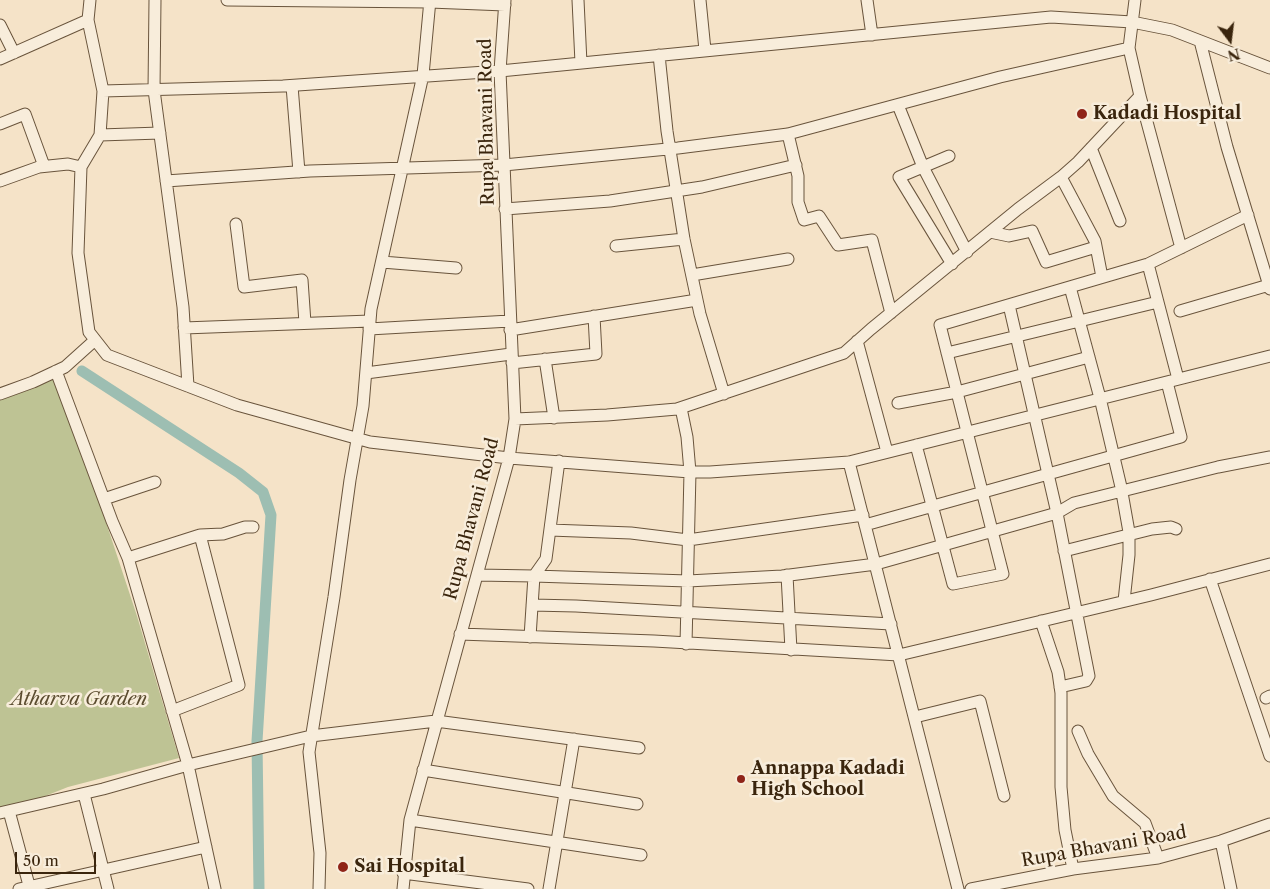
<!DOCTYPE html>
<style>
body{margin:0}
#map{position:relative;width:1270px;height:889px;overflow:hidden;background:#f5e3c8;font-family:"Libre Caslon Text",serif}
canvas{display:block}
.north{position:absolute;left:1205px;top:15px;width:50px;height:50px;-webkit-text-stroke:4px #f8eddb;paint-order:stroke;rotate:165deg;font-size:14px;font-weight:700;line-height:20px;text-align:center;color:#3a250d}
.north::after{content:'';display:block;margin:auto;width:18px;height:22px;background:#3a250d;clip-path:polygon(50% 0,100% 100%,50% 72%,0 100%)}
.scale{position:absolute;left:15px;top:852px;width:81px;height:22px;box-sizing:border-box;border:2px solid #3a250d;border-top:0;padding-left:6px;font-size:15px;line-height:18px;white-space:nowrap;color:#3a250d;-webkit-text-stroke:4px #f8eddb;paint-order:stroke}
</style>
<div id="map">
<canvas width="1270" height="889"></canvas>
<div class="north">N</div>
<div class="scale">50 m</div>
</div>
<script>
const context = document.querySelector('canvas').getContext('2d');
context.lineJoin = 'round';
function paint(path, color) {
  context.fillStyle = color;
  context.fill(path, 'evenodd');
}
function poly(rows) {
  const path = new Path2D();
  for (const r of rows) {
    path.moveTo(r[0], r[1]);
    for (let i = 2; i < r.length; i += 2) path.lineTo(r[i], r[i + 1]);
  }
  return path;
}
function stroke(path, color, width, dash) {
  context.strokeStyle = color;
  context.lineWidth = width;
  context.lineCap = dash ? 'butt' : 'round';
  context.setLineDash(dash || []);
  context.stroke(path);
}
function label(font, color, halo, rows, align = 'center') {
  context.font = font + ' "Libre Caslon Text",serif';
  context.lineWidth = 5;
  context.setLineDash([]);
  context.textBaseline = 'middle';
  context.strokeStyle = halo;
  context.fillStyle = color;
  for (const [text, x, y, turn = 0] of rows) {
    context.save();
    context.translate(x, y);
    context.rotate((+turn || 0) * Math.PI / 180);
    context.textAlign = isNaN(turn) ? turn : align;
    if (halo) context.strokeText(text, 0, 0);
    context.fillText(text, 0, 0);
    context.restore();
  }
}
paint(poly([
 [56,371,137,616,179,758,68,787,0,814,0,392]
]), '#bec394');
stroke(poly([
 [82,371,239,473,263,492,271,515,257,741,259,889]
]), '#9dbeb2', 11);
const minor = poly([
 [90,0,88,20,103,91,100,135,81,167,78,253,89,332,107,355,237,405,370,442,509,458,690,472,710,472,849,462,1270,356],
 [155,0,154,90,183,307,188,386],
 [227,0,430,2,505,5],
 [578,0,581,63],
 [700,0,705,50],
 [867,0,872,35],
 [1135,0,1129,48,1140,96,1181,248],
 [0,25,14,53],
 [1200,41,1227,147,1270,289],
 [659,55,667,131,684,239,700,314,724,394],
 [0,59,88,20],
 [292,86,299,172],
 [103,91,283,86,500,71,1051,17,1132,22,1172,30,1270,68],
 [898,105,923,167,967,252],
 [0,124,25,114,44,166],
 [788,134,798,176,798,202,804,220,819,216,838,245,872,240,891,313],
 [100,135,160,133],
 [1091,148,1120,221],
 [949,156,899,177,952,264],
 [1061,177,1095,241,1102,277],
 [0,181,39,167,68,164,81,167],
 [166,181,310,171,504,165,678,148,788,134,1000,77,1129,48],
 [505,209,610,201,702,187,796,165],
 [236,224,244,287,302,280,305,323],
 [990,232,1009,236,1032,231,1046,262,1096,247],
 [616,246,684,239],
 [382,262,456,268],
 [1148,264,1178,379],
 [692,275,788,259],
 [1070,287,1100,398,1121,487,1129,532,1129,555,1124,601],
 [1009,305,1057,513,1089,676,1086,681,1060,687],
 [1180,311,1269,285],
 [184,328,370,321],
 [369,329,510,321],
 [510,330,697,300],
 [857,341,887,452],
 [947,353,1158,302],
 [545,359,554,418],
 [512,363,596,354,594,316],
 [56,371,112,521,128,558,188,765,215,889],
 [366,373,511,354],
 [0,394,33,382,65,367,95,340],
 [898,403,957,392,1089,357],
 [681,408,687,437,690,472,686,644],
 [515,419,607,415,677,409,844,353,871,329,1018,209,1061,177,1078,162,1140,96],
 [916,445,953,584,1003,574,940,325,1148,264,1248,215],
 [849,462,958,889],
 [104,499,155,482],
 [865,525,1181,437,1167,382],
 [550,530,631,533,688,540,863,515],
 [200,535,223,534,245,527,253,527],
 [1064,551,1152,529,1171,527,1176,529],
 [128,558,200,535,239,685,172,711],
 [477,575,534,576,530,637],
 [787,575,791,650],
 [534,576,688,581,782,576,876,564,1057,513,1074,503,1218,467,1270,457],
 [534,576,546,559,559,461],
 [1210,579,1270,756],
 [532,605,576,606,891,624],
 [1041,621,1058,672,1061,693,1061,787,1065,830,1073,869],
 [460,634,654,641,899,655,1151,595,1270,564],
 [1266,698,1270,696],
 [915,717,980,701,1004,796],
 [1078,731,1088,754,1113,796,1145,823,1158,858],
 [423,770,637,804],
 [84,794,108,889],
 [9,811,30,889],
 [0,813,103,789,188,765,311,736,436,721,639,748],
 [410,820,641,855],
 [1221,841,1231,889],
 [403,873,528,889],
 [19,889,206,847],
 [319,889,320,853,309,752,334,597,350,480,363,406,371,309,423,75,430,0],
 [403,889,410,820,509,458,515,419,500,71,505,0],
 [549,889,574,739],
 [971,889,1073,869,1158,858,1221,841,1270,824]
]);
stroke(minor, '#69543c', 13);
stroke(minor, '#f8eddb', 11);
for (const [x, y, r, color] of [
 [1082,114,6,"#8f2418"],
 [741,779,5,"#8f2418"],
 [343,867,6,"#8f2418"]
]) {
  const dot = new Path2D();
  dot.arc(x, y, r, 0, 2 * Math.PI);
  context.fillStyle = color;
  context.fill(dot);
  stroke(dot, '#f8eddb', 2);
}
label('bold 18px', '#3a250d', '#f8eddb', [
 ["Kadadi Hospital",1093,114],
 ["Annappa Kadadi",751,769],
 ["High School",751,790],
 ["Sai Hospital",354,867]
], 'left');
label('18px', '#3a250d', '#f8eddb', [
 ["Rupa Bhavani Road",487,122,-91],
 ["Rupa Bhavani Road",472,519,-75],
 ["Rupa Bhavani Road",1104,847,-10]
]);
label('italic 18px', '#5b4c2f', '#f8eddb', [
 ["Atharva Garden",79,700]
]);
</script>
